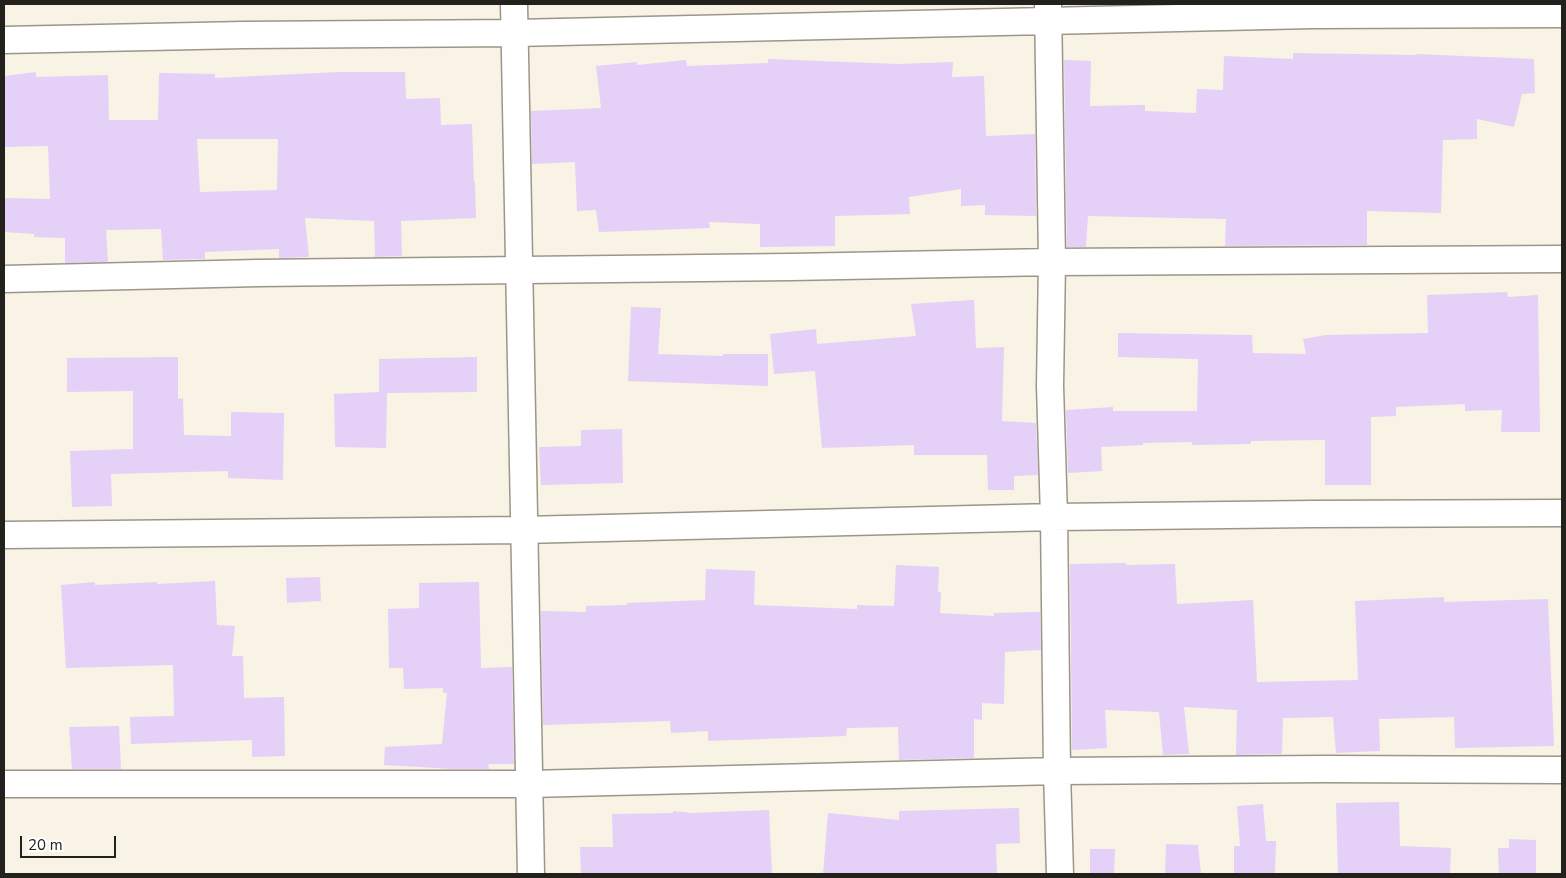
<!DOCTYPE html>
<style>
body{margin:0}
#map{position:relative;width:1566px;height:878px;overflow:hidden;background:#f8f3e5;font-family:"Nunito Sans",sans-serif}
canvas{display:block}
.frame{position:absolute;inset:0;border:5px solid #23211c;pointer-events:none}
.scale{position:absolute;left:20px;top:836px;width:96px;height:22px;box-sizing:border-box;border:2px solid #23211c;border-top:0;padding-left:6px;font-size:15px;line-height:18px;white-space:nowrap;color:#23211c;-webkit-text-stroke:4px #fff;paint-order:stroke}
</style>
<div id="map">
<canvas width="1566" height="878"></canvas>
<div class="frame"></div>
<div class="scale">20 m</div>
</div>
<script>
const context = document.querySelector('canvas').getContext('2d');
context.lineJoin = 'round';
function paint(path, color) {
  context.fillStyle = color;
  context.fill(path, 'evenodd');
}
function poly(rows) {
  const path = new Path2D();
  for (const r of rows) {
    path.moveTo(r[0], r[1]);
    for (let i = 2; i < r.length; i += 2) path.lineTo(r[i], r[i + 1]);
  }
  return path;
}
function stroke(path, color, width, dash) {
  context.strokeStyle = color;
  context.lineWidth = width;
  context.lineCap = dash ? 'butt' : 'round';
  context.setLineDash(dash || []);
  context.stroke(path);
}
paint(poly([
 [1293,53,1416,55,1416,54,1534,59,1535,93,1522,94,1514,127,1477,119,1477,139,1443,140,1441,213,1367,211,1367,245,1225,246,1226,219,1088,216,1086,247,1067,247,1064,60,1091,61,1090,106,1145,105,1145,111,1196,113,1197,89,1223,90,1224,56,1293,59],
 [768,59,898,64,953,62,952,77,984,76,986,136,1035,134,1036,216,985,215,985,205,961,206,961,189,909,197,910,214,835,216,835,246,760,247,760,224,709,222,710,228,599,232,596,210,577,211,575,162,532,164,531,111,601,108,596,66,637,62,637,65,686,60,687,66,768,63],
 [36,72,36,77,108,75,109,120,158,120,159,73,215,74,215,78,339,72,405,72,406,99,440,98,441,125,472,124,474,182,475,182,476,218,401,221,402,256,375,257,374,221,305,218,309,257,279,258,279,249,205,252,205,259,163,260,161,229,106,230,108,262,65,263,65,238,34,237,34,234,4,232,4,198,50,199,48,146,4,147,4,76],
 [197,139,278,139,277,190,200,192],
 [1507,292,1508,297,1538,295,1540,432,1501,432,1502,410,1465,411,1465,404,1396,407,1396,416,1371,417,1371,485,1325,485,1325,440,1251,441,1251,444,1192,445,1192,442,1143,443,1143,445,1101,447,1102,471,1068,473,1066,410,1113,407,1113,411,1197,411,1198,359,1118,357,1118,333,1252,335,1253,353,1306,354,1303,339,1326,335,1428,333,1427,295],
 [974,300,976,348,1004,347,1002,421,1036,423,1038,475,1014,476,1014,490,988,490,987,455,914,455,914,445,822,448,815,371,774,374,770,334,816,329,817,344,916,336,911,304],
 [631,307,661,308,658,354,723,356,723,354,768,354,768,386,628,381],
 [178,357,178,399,183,398,184,435,231,436,231,412,284,413,283,480,228,478,228,471,111,474,112,506,72,507,70,451,133,449,133,391,67,392,67,358],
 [477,357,477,392,387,393,386,448,335,447,334,394,379,392,379,359],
 [622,429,623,483,541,485,539,447,581,446,581,430],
 [1126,563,1126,565,1175,564,1177,604,1253,600,1257,682,1358,680,1355,601,1444,597,1444,602,1548,599,1554,746,1455,748,1454,717,1379,719,1380,751,1336,753,1333,717,1283,718,1282,754,1236,755,1237,710,1184,707,1189,754,1163,755,1159,712,1105,710,1107,748,1072,750,1070,564],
 [896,565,939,567,938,592,941,592,940,613,994,616,994,613,1040,612,1041,650,1005,652,1004,704,982,703,982,720,974,719,974,758,899,760,898,727,847,728,846,736,708,741,708,731,671,733,670,721,543,725,541,611,586,612,586,606,627,605,627,603,705,600,706,569,755,571,754,605,857,609,857,605,894,606],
 [320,577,321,601,287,603,286,578],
 [215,581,217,625,235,626,232,656,243,656,244,698,284,697,285,756,252,757,252,740,131,744,130,717,174,716,173,665,66,668,61,585,95,582,95,585,157,582,157,584],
 [479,582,481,668,512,667,514,764,488,764,489,769,453,769,384,765,385,747,442,744,447,693,443,693,443,688,404,689,403,668,389,668,388,609,419,608,419,583],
 [119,726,121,769,72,769,69,727],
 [1399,802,1400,846,1451,848,1450,874,1338,874,1336,803],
 [1263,804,1266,841,1276,841,1275,874,1234,874,1234,846,1240,846,1237,806],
 [1019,808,1020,843,996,844,997,874,823,874,828,813,899,820,899,811],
 [769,810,772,874,581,874,580,847,613,847,612,814,673,813,673,811,692,813],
 [1509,839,1536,840,1536,874,1499,874,1498,848,1509,848],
 [1166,844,1198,845,1201,874,1165,874],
 [1090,849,1115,849,1114,874,1090,874]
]), '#e5d0f8');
const street = poly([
 [514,4,531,874],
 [1048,4,1052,262,1050,386,1054,517,1057,771,1060,874],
 [4,40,244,35,515,33,1312,15,1562,14],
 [4,279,258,273,791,267,1052,262,1562,259],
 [4,535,523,530,1054,517,1314,514,1562,513],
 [4,784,529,784,1057,771,1324,769,1562,770]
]);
stroke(street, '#9b9689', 29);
stroke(street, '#fff', 26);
</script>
